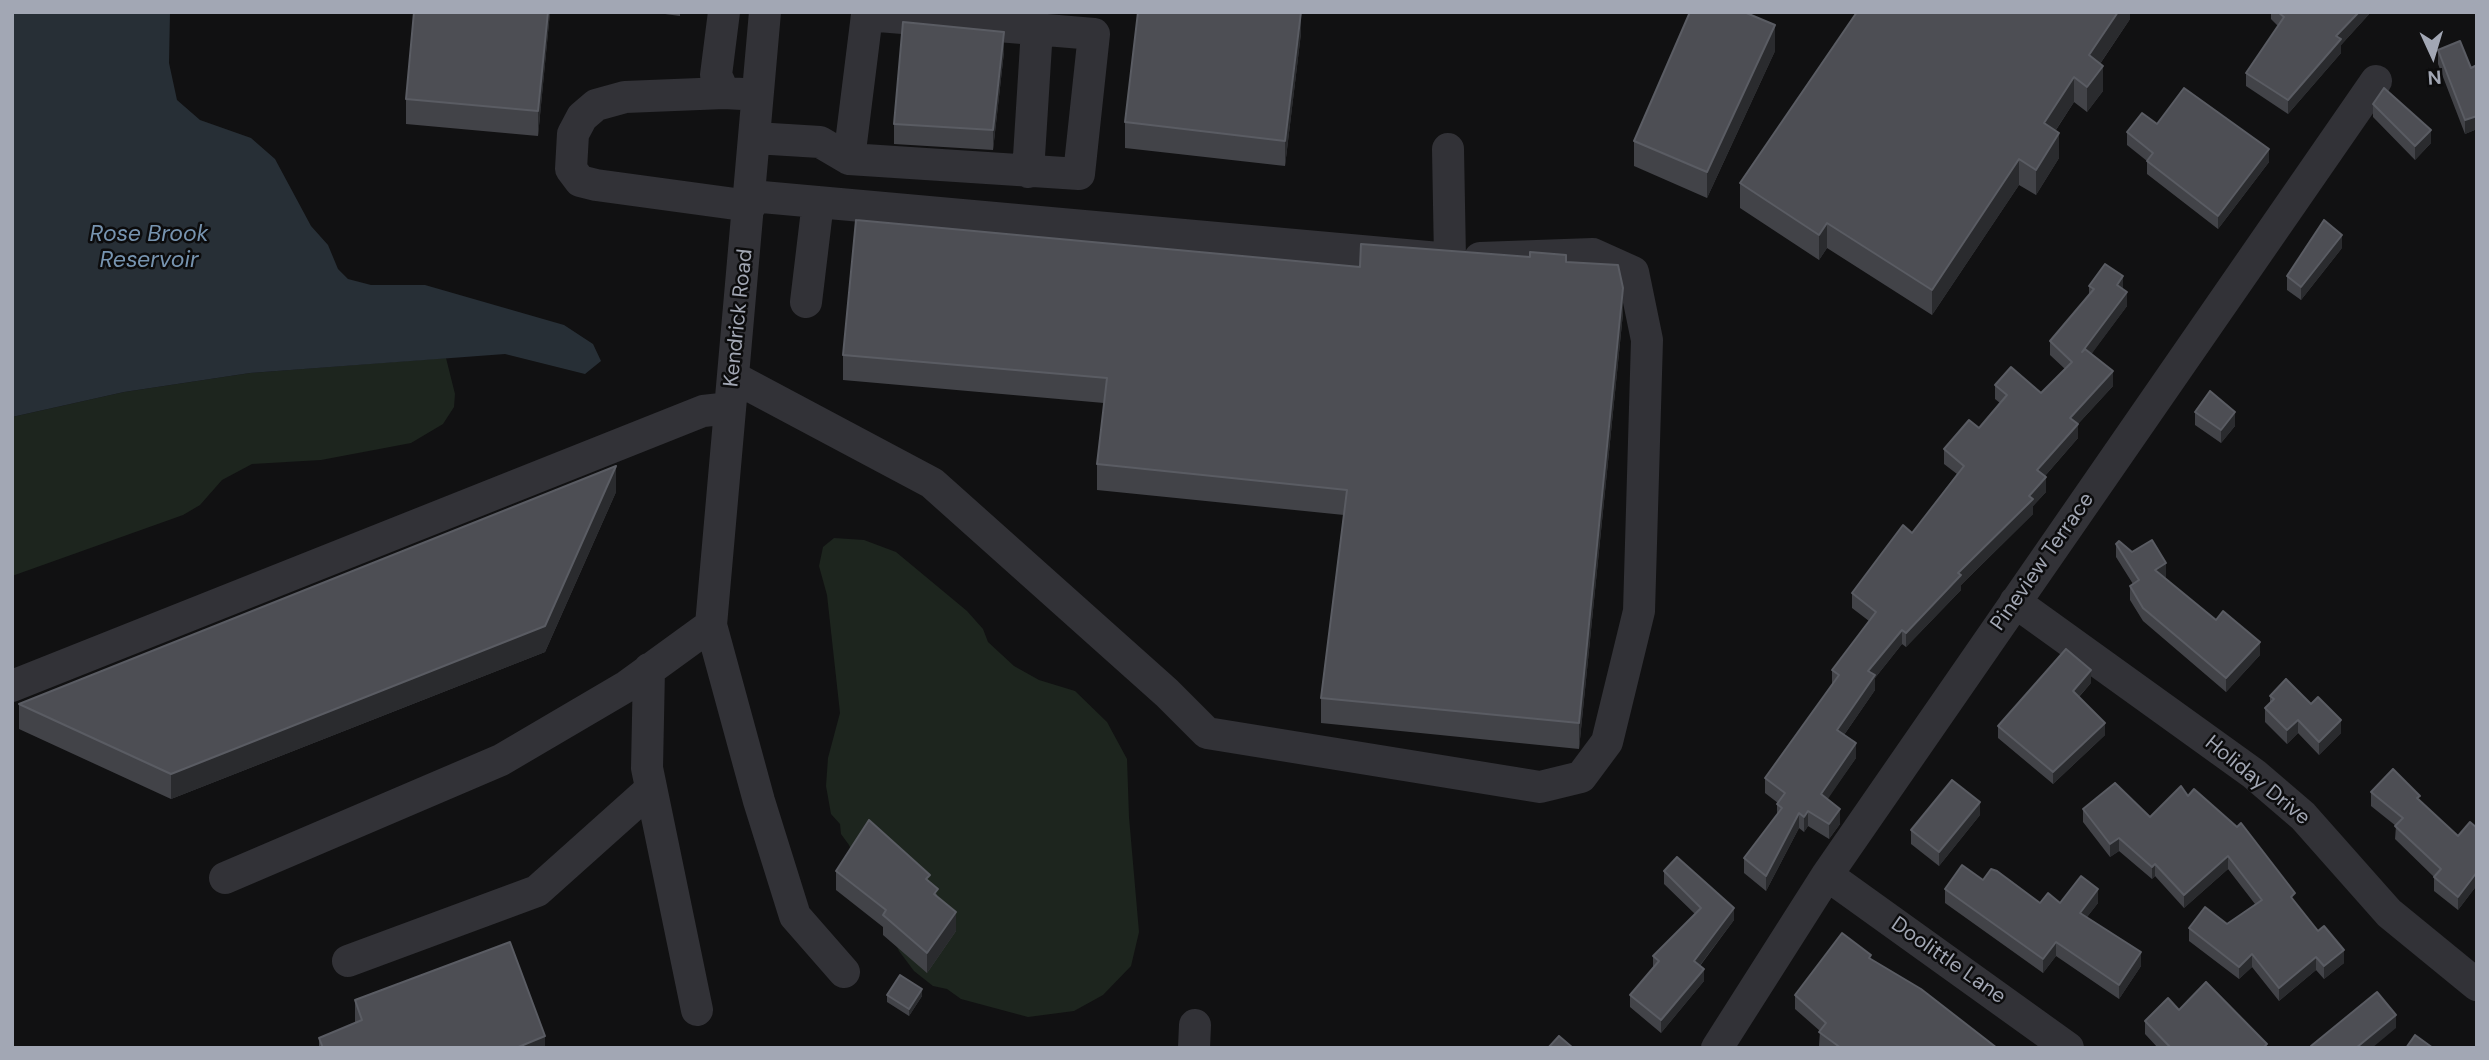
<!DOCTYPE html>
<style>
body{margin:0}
#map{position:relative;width:2489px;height:1060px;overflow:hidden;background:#111112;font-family:"DM Sans",sans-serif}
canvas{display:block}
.frame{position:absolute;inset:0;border:14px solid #a2a7b4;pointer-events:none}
.north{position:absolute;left:2398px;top:21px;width:70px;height:70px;-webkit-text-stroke:5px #0c0c0d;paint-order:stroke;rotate:176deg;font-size:19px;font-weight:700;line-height:28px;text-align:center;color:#a2a7b4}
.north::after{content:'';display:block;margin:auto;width:24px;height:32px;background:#a2a7b4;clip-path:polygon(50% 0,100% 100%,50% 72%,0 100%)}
</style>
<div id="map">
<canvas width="2489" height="1060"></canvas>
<div class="frame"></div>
<div class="north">N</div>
</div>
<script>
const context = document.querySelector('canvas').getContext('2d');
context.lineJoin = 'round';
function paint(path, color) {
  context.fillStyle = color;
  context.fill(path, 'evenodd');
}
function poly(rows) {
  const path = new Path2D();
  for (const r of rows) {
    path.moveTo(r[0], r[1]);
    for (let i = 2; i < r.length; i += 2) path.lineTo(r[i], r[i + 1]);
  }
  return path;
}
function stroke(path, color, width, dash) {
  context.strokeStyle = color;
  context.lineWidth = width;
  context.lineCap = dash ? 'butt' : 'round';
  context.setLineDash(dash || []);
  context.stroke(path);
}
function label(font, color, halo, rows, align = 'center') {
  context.font = font + ' "DM Sans",sans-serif';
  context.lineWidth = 5;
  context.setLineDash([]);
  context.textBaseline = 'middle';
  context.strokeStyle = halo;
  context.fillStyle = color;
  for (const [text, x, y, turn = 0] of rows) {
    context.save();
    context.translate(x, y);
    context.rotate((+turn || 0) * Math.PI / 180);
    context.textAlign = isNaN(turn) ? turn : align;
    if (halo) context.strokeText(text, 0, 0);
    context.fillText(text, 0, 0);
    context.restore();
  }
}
paint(poly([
 [446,358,455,394,454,407,443,424,411,443,321,460,252,464,222,480,200,505,183,515,12,576,12,417,124,392,250,373],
 [834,538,864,540,896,552,967,611,983,629,988,642,1014,666,1039,680,1075,691,1107,722,1127,759,1129,817,1139,932,1131,966,1103,995,1074,1011,1028,1017,961,999,947,989,933,986,914,971,899,951,849,845,841,834,840,824,831,814,826,786,828,758,840,713,827,595,819,566,823,547]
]), '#1d251e');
paint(poly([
 [12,12,170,12,169,63,177,100,200,120,251,138,275,159,311,226,328,245,338,269,348,279,371,285,425,285,564,325,593,344,601,361,585,374,505,354,250,373,124,392,12,417]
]), '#272f36');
stroke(poly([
 [724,12,716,75,724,93,743,94],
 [765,12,711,625,759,801,795,916,844,972],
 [724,93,625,97,596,105,582,117,573,134,571,169,580,181,596,185,750,206],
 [755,138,820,142,849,159,1079,174,1094,34,867,15,849,159],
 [1028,172,1037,29],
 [751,196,1450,259,1448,149],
 [806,302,818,202],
 [733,377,932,483,1167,693,1207,733,1540,787,1581,777,1607,742,1639,611,1647,340,1633,272,1593,254,1480,258],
 [2015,602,2254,774,2303,816,2389,913,2477,985],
 [649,669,647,768,697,1010],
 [12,686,703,411,730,408],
 [1827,875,2068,1048],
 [225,878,501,760,627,686,711,625],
 [348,961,537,891,651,789],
 [1194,1048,1195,1025],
 [1717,1048,1827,875,2376,81]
]), '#323237', 32);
paint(poly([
 [550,12,538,136,406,124,406,99],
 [650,12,680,12,680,16],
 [1301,12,1301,33,1285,166,1125,148,1125,122],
 [2130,12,2130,19,2100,64,2103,91,2087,112,2074,102,2056,130,2059,158,2036,195,2019,185,1932,315,1827,248,1819,260,1740,208,1740,183],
 [2271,12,2371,12,2341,45,2341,53,2288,114,2246,86,2246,73,2278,26,2271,19],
 [2438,50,2471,68,2477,65,2477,129,2465,134,2438,64],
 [1775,51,1707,198,1634,166,1634,141],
 [1004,52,993,150,894,144,894,124],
 [2373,104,2431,143,2415,160,2373,117],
 [2157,124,2269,162,2218,229,2147,174,2147,161,2127,145,2127,132],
 [2342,248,2301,300,2287,290,2287,276],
 [1566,262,1623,313,1579,749,1321,723,1321,698,1344,515,1097,490,1097,464,1104,403,843,380,843,355,1360,267],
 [2089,286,2123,289,2127,306,2091,354,2113,386,2078,424,2078,438,2045,476,2046,492,2033,506,2033,514,1961,585,1961,590,1906,647,1902,644,1875,678,1875,690,1844,735,1856,758,1827,799,1840,824,1829,839,1808,826,1804,832,1799,828,1766,891,1744,873,1744,858,1777,816,1777,804,1778,803,1765,793,1765,778,1832,685,1832,670,1869,621,1852,608,1852,593,1912,533,1957,474,1944,464,1944,449,1979,428,2000,403,1995,399,1995,385,2041,393,2065,369,2050,355,2050,341,2089,295],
 [2195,412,2235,426,2221,443,2195,425],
 [616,492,545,652,171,799,19,729,19,704],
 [2116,544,2166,577,2164,578,2260,655,2226,692,2143,621,2130,600,2130,586,2133,584,2116,557],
 [2091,683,2079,697,2105,735,2053,784,1998,738,1998,726],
 [2270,696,2341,733,2319,755,2298,733,2287,744,2265,722,2265,708,2270,703],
 [2371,792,2420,801,2458,836,2477,828,2477,885,2458,910,2434,891,2434,877,2395,839,2396,826,2371,806],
 [2188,796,2295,902,2344,963,2324,979,2316,970,2279,1001,2252,967,2239,979,2189,941,2189,928,2227,924,2255,904,2228,869,2184,908,2155,876,2152,879,2119,851,2110,857,2083,822,2083,809,2150,817],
 [1980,815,1939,866,1911,844,1911,830],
 [836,871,930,882,956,931,927,973,883,935,883,927,836,890],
 [1664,871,1734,920,1700,966,1704,981,1661,1033,1630,1007,1630,995,1653,968,1653,956,1695,914,1664,884],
 [1983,880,2040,903,2098,903,2087,917,2141,966,2119,999,2056,956,2043,973,1945,903,1945,889],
 [1871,959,1997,1048,1822,1048,1819,1046,1820,1031,1795,1009,1795,995],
 [887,995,922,996,909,1016,887,1002],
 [355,1000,545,1048,319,1048,319,1038,355,1023],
 [2179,1010,2267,1048,2158,1048,2145,1034,2145,1021]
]), '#424348');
paint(poly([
 [548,12,550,12,538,136,538,111],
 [1301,12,1301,33,1285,166,1285,141],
 [2118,12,2130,12,2130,19,2089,80,2089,55],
 [2359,12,2371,12,2341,45,2341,53,2288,114,2288,100,2336,36],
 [1775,25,1775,51,1707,198,1707,172],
 [1004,32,1004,52,993,150,993,130],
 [2103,66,2103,91,2087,112,2087,87],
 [2074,77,2074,102,2044,148,2044,123],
 [2477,116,2477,129,2465,134,2465,120],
 [2431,130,2431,143,2415,160,2415,146],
 [2059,133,2059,158,2036,195,2036,170],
 [2269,149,2269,162,2218,229,2218,216],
 [2019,159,2019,185,1932,315,1932,290],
 [1827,223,1827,248,1819,260,1819,235],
 [2342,235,2342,248,2301,300,2301,287],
 [2123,276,2123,291,2117,285],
 [1623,288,1623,313,1579,749,1579,723],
 [2127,292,2127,306,2082,367,2082,352],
 [2113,371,2113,386,2078,424,2078,438,2037,485,2037,470,2070,418],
 [2235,412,2235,426,2221,443,2221,430],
 [616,466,616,492,545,652,171,799,171,774],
 [2046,477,2046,492,2033,506,2033,514,1961,585,1961,590,1906,647,1906,633,1958,573],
 [2166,563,2166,577,2155,583,2155,570],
 [1902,630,1902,644,1875,678,1875,690,1837,745,1837,730,1868,671],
 [2260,642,2260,655,2226,692,2226,678],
 [2091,670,2091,683,2073,703,2073,691],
 [2298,720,2298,733,2287,744,2287,730],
 [2341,720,2341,733,2319,755,2319,742],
 [2105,723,2105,735,2053,784,2053,772],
 [1856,743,1856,758,1821,809,1821,794],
 [1980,802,1980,815,1939,866,1939,852],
 [1840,809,1840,824,1829,839,1829,824],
 [1808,811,1808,826,1804,832,1804,817],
 [1799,813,1799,828,1766,891,1766,876],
 [2119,838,2119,851,2110,857,2110,844],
 [2228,856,2228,869,2184,908,2184,895],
 [2155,864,2155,876,2152,879,2152,867],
 [2477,872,2477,885,2458,910,2458,897],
 [2098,889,2098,903,2080,926,2080,913],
 [1734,908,1734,920,1694,973,1694,961],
 [956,912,956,931,927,973,927,953],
 [2056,942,2056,956,2043,973,2043,959],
 [2344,950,2344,963,2324,979,2324,966],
 [2141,952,2141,966,2119,999,2119,985],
 [2252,954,2252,967,2239,979,2239,967],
 [2316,957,2316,970,2279,1001,2279,988],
 [1704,969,1704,981,1661,1033,1661,1020],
 [922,989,922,996,909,1016,909,1009],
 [2396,1015,2396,1028,2372,1048,2356,1048],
 [545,1036,545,1048,516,1048]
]), '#2a2b2e');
const building = poly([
 [414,12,548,12,538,111,406,99,414,12],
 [1138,12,1301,12,1285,141,1125,122,1138,12],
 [1690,12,1744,12,1775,25,1707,172,1634,141,1690,12],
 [1857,12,2118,12,2089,55,2103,66,2087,87,2074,77,2044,123,2059,133,2036,170,2019,159,1932,290,1827,223,1819,235,1740,183,1857,12],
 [2278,12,2359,12,2336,36,2341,39,2288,100,2246,73,2284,17,2278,12],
 [903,22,1004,32,993,130,894,124,903,22],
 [2460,41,2471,68,2477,65,2477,116,2465,120,2438,50,2460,41],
 [2184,88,2269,149,2218,216,2147,161,2153,153,2127,132,2142,113,2157,124,2184,88],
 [2384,88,2431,130,2415,146,2373,104,2384,88],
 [856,220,1360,267,1361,244,1530,257,1530,252,1566,255,1566,262,1618,265,1623,288,1579,723,1321,698,1347,490,1097,464,1107,378,843,355,856,220],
 [2324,220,2342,235,2301,287,2287,276,2324,220],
 [2105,264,2123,276,2117,285,2127,292,2082,352,2085,349,2113,371,2070,418,2078,424,2037,470,2046,477,2029,496,2033,499,1958,573,1961,575,1906,633,1902,630,1868,671,1875,675,1837,730,1856,743,1821,794,1840,809,1829,824,1808,811,1804,817,1799,813,1766,876,1744,858,1782,808,1777,804,1785,793,1765,778,1839,675,1832,670,1876,612,1852,593,1903,525,1912,533,1964,466,1944,449,1969,420,1979,428,2007,395,1995,385,2011,367,2041,393,2072,362,2050,341,2094,289,2089,286,2105,264],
 [2210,391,2235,412,2221,430,2195,412,2210,391],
 [616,466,545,626,171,774,19,704,616,466],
 [2152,540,2166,563,2155,570,2216,620,2223,611,2260,642,2226,678,2143,608,2130,586,2139,580,2116,544,2119,541,2132,552,2152,540],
 [2066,649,2091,670,2073,691,2105,723,2053,772,1998,726,2066,649],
 [2286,679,2311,704,2318,697,2341,720,2319,742,2298,720,2287,730,2265,708,2274,699,2270,696,2286,679],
 [2393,769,2420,796,2417,798,2458,836,2470,822,2477,828,2477,872,2458,897,2434,877,2441,869,2395,826,2403,818,2371,792,2393,769],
 [1952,780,1980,802,1939,852,1911,830,1952,780],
 [2115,783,2150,817,2181,786,2188,796,2194,789,2237,827,2241,823,2295,893,2291,897,2318,931,2324,926,2344,950,2324,966,2316,957,2279,988,2252,954,2239,967,2189,928,2205,907,2227,924,2262,900,2228,856,2184,895,2155,864,2152,867,2119,838,2110,844,2083,809,2115,783],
 [869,820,930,875,926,879,938,889,934,894,956,912,927,953,883,915,886,910,836,871,869,820],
 [1677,857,1734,908,1694,961,1704,969,1661,1020,1630,995,1659,961,1653,956,1701,908,1664,871,1677,857],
 [1962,865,1983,880,1991,869,1997,871,2040,903,2048,893,2060,903,2081,876,2098,889,2080,913,2141,952,2119,985,2056,942,2043,959,1945,889,1962,865],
 [1842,933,1871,955,1869,958,1921,989,1997,1048,1841,1048,1819,1032,1826,1023,1795,995,1842,933],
 [510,942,545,1036,516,1048,323,1048,319,1038,362,1020,355,1000,510,942],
 [900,975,922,989,909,1009,887,995,900,975],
 [2206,982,2267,1044,2263,1048,2171,1048,2145,1021,2168,998,2179,1010,2206,982],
 [2377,992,2396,1015,2356,1048,2313,1048,2311,1046,2377,992],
 [2415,1035,2433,1048,2406,1048,2415,1035],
 [1559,1036,1573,1048,1548,1048,1559,1036]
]);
paint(building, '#4d4e54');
stroke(building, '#5a5c63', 2);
label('21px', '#a2a7b4', '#0c0c0d', [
 ["Kendrick Road",739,318,-84],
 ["Pineview Terrace",2043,562,-55],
 ["Holiday Drive",2257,781,39],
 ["Doolittle Lane",1948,961,35]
]);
label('italic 23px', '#7794b0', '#0c0c0d', [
 ["Rose Brook",149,235],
 ["Reservoir",149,261]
]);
</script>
